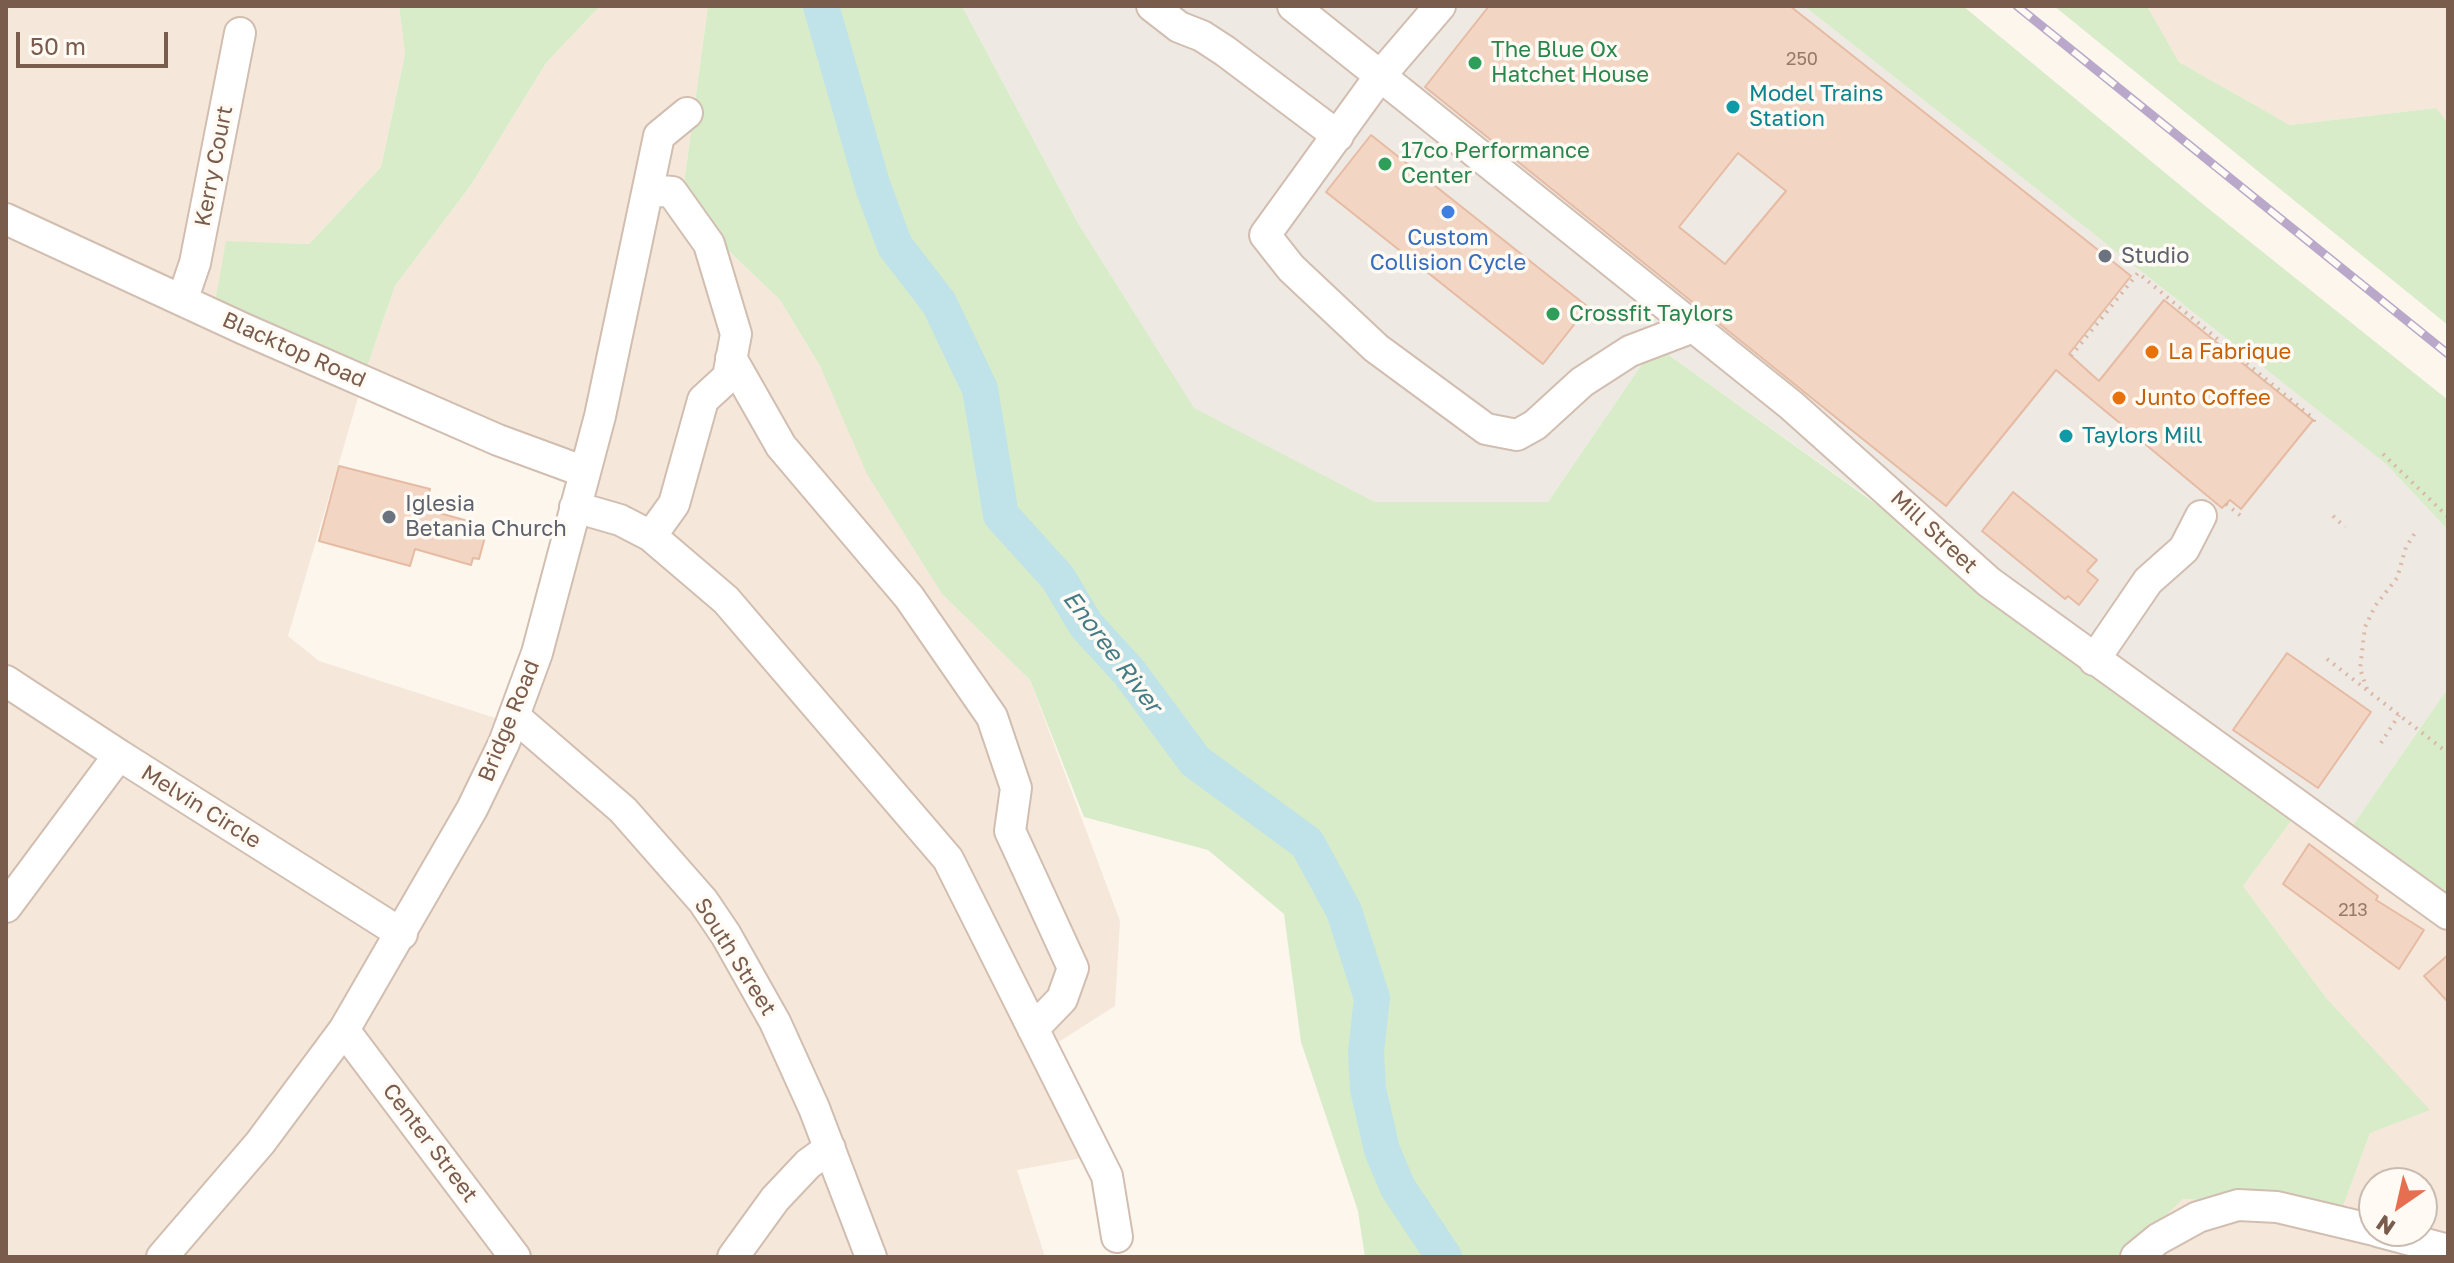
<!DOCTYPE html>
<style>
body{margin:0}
#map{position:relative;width:2454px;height:1263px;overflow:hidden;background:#fdf6ec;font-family:"Golos Text",sans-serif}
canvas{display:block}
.frame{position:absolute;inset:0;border:8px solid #7a5c4d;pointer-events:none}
.north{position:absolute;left:2358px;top:1167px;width:80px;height:80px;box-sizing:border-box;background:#fffaf3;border:2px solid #cabbb1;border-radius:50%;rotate:214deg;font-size:22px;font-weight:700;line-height:32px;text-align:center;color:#7a5c4d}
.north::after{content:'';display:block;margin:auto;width:28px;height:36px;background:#e76f51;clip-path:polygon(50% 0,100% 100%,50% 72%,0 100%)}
.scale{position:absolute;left:16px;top:32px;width:152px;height:36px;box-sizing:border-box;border:4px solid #7a5c4d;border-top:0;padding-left:10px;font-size:24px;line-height:28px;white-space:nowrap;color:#7a5c4d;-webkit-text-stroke:6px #fffaf3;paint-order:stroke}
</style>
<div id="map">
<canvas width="2454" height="1263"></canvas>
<div class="frame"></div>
<div class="north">N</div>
<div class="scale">50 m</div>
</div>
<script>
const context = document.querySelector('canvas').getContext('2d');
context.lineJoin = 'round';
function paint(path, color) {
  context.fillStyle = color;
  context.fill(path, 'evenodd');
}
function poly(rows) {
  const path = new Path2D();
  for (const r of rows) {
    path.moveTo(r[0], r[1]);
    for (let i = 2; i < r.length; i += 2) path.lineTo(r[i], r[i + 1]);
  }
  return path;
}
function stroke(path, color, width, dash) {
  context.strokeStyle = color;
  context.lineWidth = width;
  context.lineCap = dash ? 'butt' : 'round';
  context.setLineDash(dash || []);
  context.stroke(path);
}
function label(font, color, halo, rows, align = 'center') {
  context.font = font + ' "Golos Text",sans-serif';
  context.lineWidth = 7;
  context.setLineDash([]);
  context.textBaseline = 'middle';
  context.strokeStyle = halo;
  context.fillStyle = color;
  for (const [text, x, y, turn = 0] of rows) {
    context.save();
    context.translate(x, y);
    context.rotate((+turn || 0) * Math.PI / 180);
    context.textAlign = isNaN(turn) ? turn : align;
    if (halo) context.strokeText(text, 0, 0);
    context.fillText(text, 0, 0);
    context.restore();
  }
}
paint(poly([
 [6,6,399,6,405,54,381,167,309,244,226,242,366,370,395,286,471,185,546,63,600,6,708,6,681,205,780,300,820,366,942,594,1030,680,1120,921,1115,1006,1046,1050,1082,1158,1017,1170,1045,1257,6,1257],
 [366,371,592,494,568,603,526,728,319,661,288,636],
 [2147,6,2448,6,2448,123,2436,108,2290,125,2179,62],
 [2300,809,2448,907,2448,1257,2124,1257,2183,1199,2342,1208,2370,1133,2327,999,2243,886],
 [2374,1183,2422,1183,2422,1231,2374,1231]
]), '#f5e8da');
paint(poly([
 [962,6,1804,6,2386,464,2448,530,2448,688,2344,838,1655,345,1548,502,1375,502,1194,409,1078,223]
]), '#efe9e4');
paint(poly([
 [399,6,600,6,546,63,471,185,395,286,366,370,213,314,226,241,309,244,381,167,405,54],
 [708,6,962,6,1078,223,1194,408,1375,502,1548,502,1655,345,2300,809,2243,886,2327,999,2430,1110,2370,1133,2342,1209,2183,1199,2124,1257,1365,1257,1358,1211,1301,1042,1284,914,1208,850,1084,817,1030,680,942,594,867,474,820,366,780,300,681,205],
 [1804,6,1963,6,2209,209,2448,400,2448,530,2386,464],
 [2054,6,2147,6,2179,62,2290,125,2436,108,2448,123,2448,325],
 [2448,688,2448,907,2344,838]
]), '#d8ecc9');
stroke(poly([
 [821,6,873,187,895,246,939,303,980,389,1001,515,1058,578,1086,625,1129,672,1195,761,1307,843,1344,911,1372,998,1366,1052,1368,1089,1382,1150,1398,1188,1444,1257]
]), '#bfe3e8', 36);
const building = poly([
 [1489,6,1790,6,2131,276,2069,354,2099,381,2164,300,2313,420,2241,509,2230,500,2222,508,2056,370,1946,506,1425,87,1489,6],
 [1738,153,1786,191,1725,264,1679,227,1738,153],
 [1371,135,1588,307,1543,364,1326,192,1371,135],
 [339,466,430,489,425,509,482,525,480,532,486,533,479,559,473,558,471,565,415,549,410,566,319,541,339,466],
 [2013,492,2097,560,2087,571,2098,580,2079,605,2068,596,2065,599,1982,531,2013,492],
 [2287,653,2371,712,2318,788,2233,730,2287,653],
 [2309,844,2378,896,2376,900,2424,930,2399,969,2283,884,2309,844],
 [2448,955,2448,1002,2424,976,2448,955]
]);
paint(building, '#f3d5c3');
stroke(building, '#e6bba3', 2);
const minor = poly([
 [1152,6,1179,27,1202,36,1225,51,1338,136],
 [1293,6,1791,405,1989,582,2448,914],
 [1440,6,1380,76,1265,235,1291,268,1376,348,1486,429,1517,435,1535,425,1582,382,1630,351,1693,327],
 [649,190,672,192,709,244,736,334,728,377,703,400,674,504,651,536],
 [6,219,244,329,498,440,585,472],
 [183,298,195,263,240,33],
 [731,358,781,446,909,597,992,717,1016,788,1010,831,1073,968,1062,999,1033,1029],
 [575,507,620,520,651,536,726,600,948,859,1107,1176,1117,1237],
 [2094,660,2148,581,2184,549,2201,516],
 [6,681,119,755],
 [514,716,623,810,703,901,726,935,775,1022,814,1108,871,1257],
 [6,907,119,755,402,934],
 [344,1030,515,1257],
 [2377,1231,2448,1250],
 [162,1257,260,1143,344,1030,472,809,504,743,537,653,600,416,659,136,687,113],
 [733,1257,775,1199,808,1164,830,1148],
 [2136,1257,2158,1239,2198,1217,2238,1205,2277,1207,2374,1230]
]);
stroke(minor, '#d1beb0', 34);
stroke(poly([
 [2071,356,2138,273,2314,419,2314,426],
 [2383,454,2448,517],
 [2226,504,2241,516],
 [2333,516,2345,527],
 [2327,659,2448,753],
 [2367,689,2360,669,2365,627,2375,606,2397,578,2406,547,2415,533],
 [2381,743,2399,715]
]), '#d9b8a5', 4, [2, 6]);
stroke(minor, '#fff', 30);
const rail = poly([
 [2017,6,2448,354]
]);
stroke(rail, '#b9a8c9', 9);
stroke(rail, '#fffaf3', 6, [18]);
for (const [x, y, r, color] of [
 [1475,63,8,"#2e9e5b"],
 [1733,107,8,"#0f9aa8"],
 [1385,164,8,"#2e9e5b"],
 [1448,212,8,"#3f7fe0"],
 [2105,256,8,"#6b7280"],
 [1553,314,8,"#2e9e5b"],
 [2152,352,8,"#e8710a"],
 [2119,398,8,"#e8710a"],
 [2066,436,8,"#0f9aa8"],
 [389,517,8,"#6b7280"]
]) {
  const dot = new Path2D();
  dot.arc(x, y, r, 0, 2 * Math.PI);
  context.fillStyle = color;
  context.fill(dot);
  stroke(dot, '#fffaf3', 3);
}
label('18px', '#987a6a', null, [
 ["250",1802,59],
 ["213",2353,910]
]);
label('22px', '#27864d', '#fffaf3', [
 ["The Blue Ox",1491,50],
 ["Hatchet House",1491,75],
 ["17co Performance",1401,151],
 ["Center",1401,176],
 ["Crossfit Taylors",1569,314]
], 'left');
label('22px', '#0d838f', '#fffaf3', [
 ["Model Trains",1749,94],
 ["Station",1749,119],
 ["Taylors Mill",2082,436]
], 'left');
label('22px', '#7a5c4d', '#fffaf3', [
 ["Kerry Court",214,166,-79],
 ["Blacktop Road",294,350,24],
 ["Mill Street",1934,532,43],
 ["Bridge Road",509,721,-68],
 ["Melvin Circle",201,807,32],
 ["South Street",735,957,58],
 ["Center Street",430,1143,53]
]);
label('22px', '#366cbe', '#fffaf3', [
 ["Custom",1448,238],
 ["Collision Cycle",1448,263]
]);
label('22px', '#5b616d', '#fffaf3', [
 ["Studio",2121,256],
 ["Iglesia",405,504],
 ["Betania Church",405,529]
], 'left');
label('22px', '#c56008', '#fffaf3', [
 ["La Fabrique",2168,352],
 ["Junto Coffee",2135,398]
], 'left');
label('italic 24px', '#437c86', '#fffaf3', [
 ["Enoree River",1112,652,53]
]);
</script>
